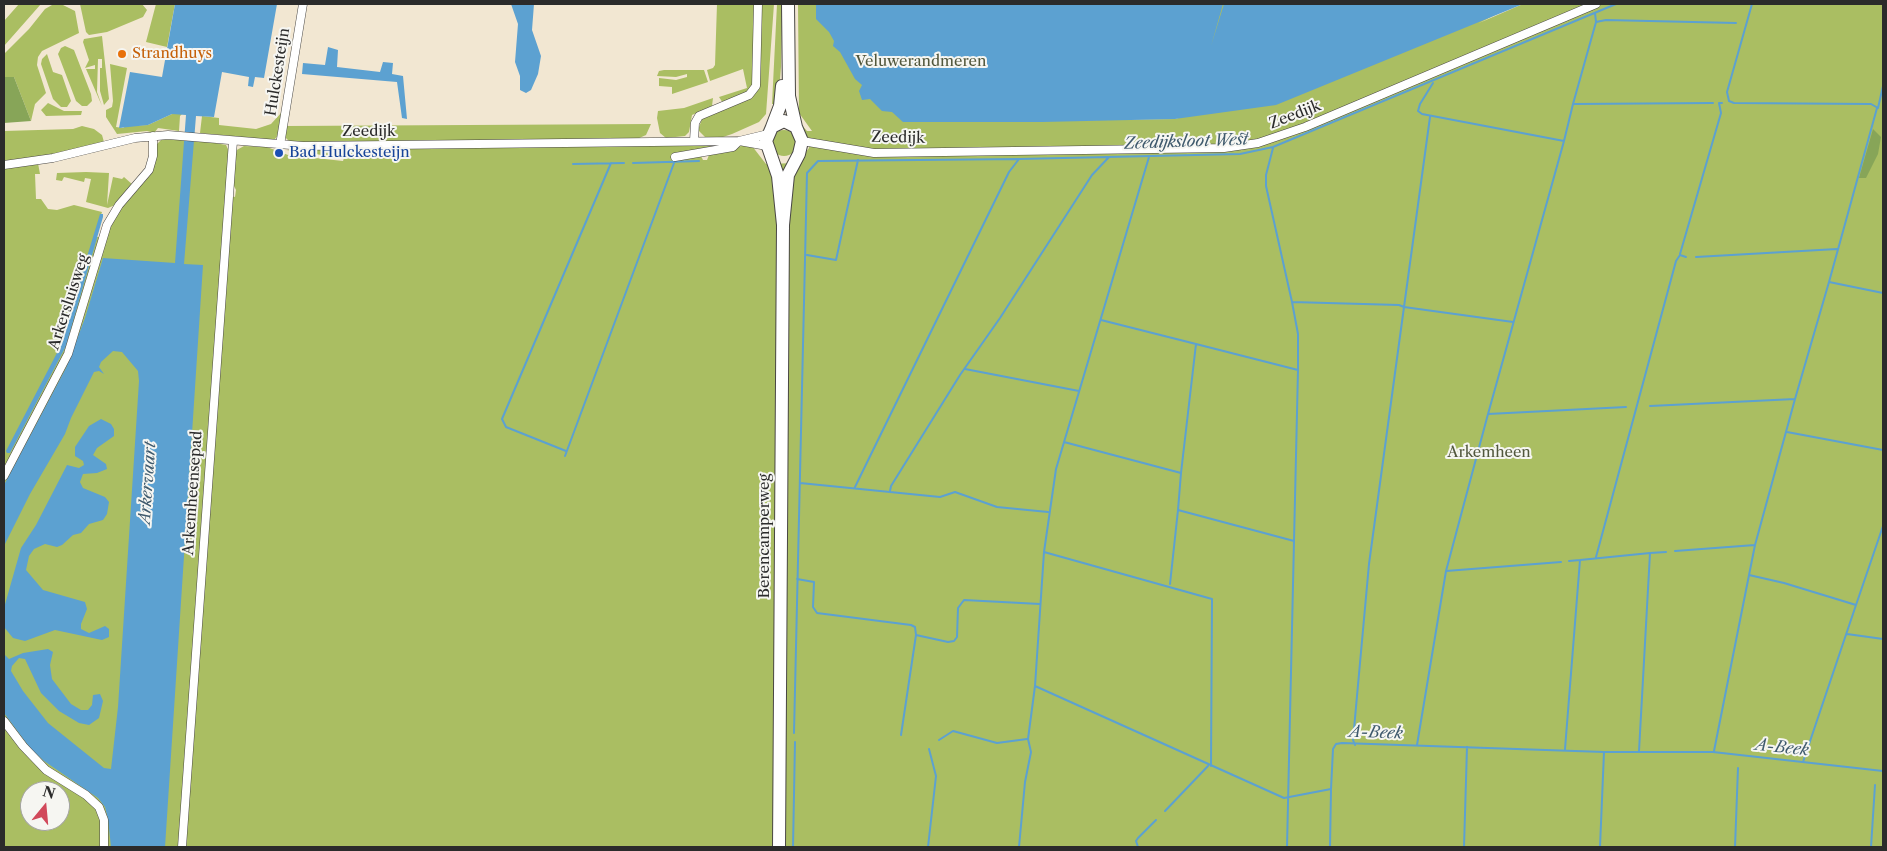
<!DOCTYPE html>
<style>
body{margin:0}
#map{position:relative;width:1887px;height:851px;overflow:hidden;background:#f2e7d2;font-family:"Libre Caslon Text",serif}
canvas{display:block}
.frame{position:absolute;inset:0;border:5px solid #2b2b2b;pointer-events:none}
.north{position:absolute;left:20px;top:781px;width:50px;height:50px;box-sizing:border-box;background:#f6f6f2;border:1px solid #a5a5a2;border-radius:50%;rotate:17deg;font-size:14px;font-weight:700;line-height:20px;text-align:center;color:#2b2b2b}
.north::after{content:'';display:block;margin:auto;width:18px;height:22px;background:#d1495b;clip-path:polygon(50% 0,100% 100%,50% 72%,0 100%)}
</style>
<div id="map">
<canvas width="1887" height="851"></canvas>
<div class="frame"></div>
<div class="north">N</div>
</div>
<script>
const context = document.querySelector('canvas').getContext('2d');
context.lineJoin = 'round';
function paint(path, color) {
  context.fillStyle = color;
  context.fill(path, 'evenodd');
}
function poly(rows) {
  const path = new Path2D();
  for (const r of rows) {
    if (r.length === 3) {
      path.moveTo(r[0] + r[2], r[1]);
      path.arc(r[0], r[1], r[2], 0, 2 * Math.PI);
      continue;
    }
    path.moveTo(r[0], r[1]);
    for (let i = 2; i < r.length; i += 2) path.lineTo(r[i], r[i + 1]);
  }
  return path;
}
function stroke(path, color, width, dash) {
  context.strokeStyle = color;
  context.lineWidth = width;
  context.lineCap = dash ? 'butt' : 'round';
  context.setLineDash(dash || []);
  context.stroke(path);
}
function label(font, color, halo, rows, align = 'center') {
  context.font = font + ' "Libre Caslon Text",serif';
  context.lineWidth = 4;
  context.setLineDash([]);
  context.textBaseline = 'middle';
  context.strokeStyle = halo;
  context.fillStyle = color;
  for (const [text, x, y, turn = 0] of rows) {
    context.save();
    context.translate(x, y);
    context.rotate((+turn || 0) * Math.PI / 180);
    context.textAlign = isNaN(turn) ? turn : align;
    if (halo) context.strokeText(text, 0, 0);
    context.fillText(text, 0, 0);
    context.restore();
  }
}
paint(poly([
 [19,4,41,4,4,46,4,21],
 [80,4,142,4,147,10,143,17,107,32,89,35,86,32],
 [156,4,175,4,167,47,146,42],
 [717,4,756,4,753,84,745,94,723,103,719,97,747,88,743,69,710,81,707,70,713,68,715,65],
 [761,4,774,4,766,114,759,122,732,134,723,137,706,138,698,130,702,119,752,97,758,90],
 [777,4,782,4,781,67,778,104,772,104],
 [798,4,1517,4,1479,23,1523,4,1883,4,1883,847,4,847,4,131,73,129,82,126,94,129,102,135,104,142,37,158,40,174,35,174,36,199,41,199,48,209,57,210,74,205,102,212,94,236,105,239,116,214,147,177,157,144,162,139,205,141,226,145,229,151,226,195,235,197,236,190,232,182,235,151,244,146,267,147,288,155,343,161,344,158,286,150,730,144,701,156,703,160,707,160,709,155,745,145,752,146,766,164,797,163,809,148,807,136,799,122,807,131,812,131,799,113],
 [1186,116,1175,119,951,122,951,121],
 [30,791,60,791,60,821,30,821],
 [52,5,63,5,75,11,79,33,42,51,38,57,37,65,46,93,35,104,31,121,14,77,4,77,4,54,29,29,45,9],
 [102,36,109,99,104,105,100,91,100,68,102,68,102,59,98,59,97,92,102,106,86,69,95,69,95,65,85,68,89,60,83,42,84,39],
 [65,46,74,50,91,94,92,101,87,106,82,106,76,101,58,54,61,48],
 [47,54,53,72,62,75,71,101,67,107,61,107,53,99,41,64,42,59],
 [110,64,127,68,116,127,123,128,126,126,148,125,172,114,182,114,180,116,179,131,158,128,154,133,147,131,117,134,106,117,106,110,112,107,113,101],
 [664,70,704,70,708,82,672,94,672,87,659,86,659,78,676,80,687,77,687,74,676,77,657,76,659,71],
 [713,98,712,106,692,115,689,132,685,136,666,138,660,133,657,118,658,111,684,108],
 [48,103,64,111,82,111,81,115,46,116,41,110],
 [282,112,279,134,274,140,200,133,202,116,219,118,219,125,256,129,271,124],
 [651,124,646,135,637,139,338,143,290,142,285,137,286,126],
 [784,143,13],
 [86,172,109,173,107,205,113,177,122,179,124,177,133,185,115,205,108,208,86,202,91,179,85,178,84,182,64,177,62,181,56,180,57,173]
]), '#aabe62');
paint(poly([
 [4,77,14,77,31,121,4,123],
 [1873,129,1881,137,1878,154,1866,178,1859,178]
]), '#87a558');
paint(poly([
 [175,4,277,4,264,78,255,77,253,87,248,86,249,77,222,72,214,117,196,116,184,264,203,265,165,847,111,847,108,819,105,807,98,798,44,761,30,748,4,713,4,654,9,659,23,653,48,649,53,652,50,665,52,679,71,704,81,710,88,710,92,705,93,695,100,694,103,701,99,718,89,725,79,723,59,711,41,693,25,659,19,658,12,666,11,671,23,691,48,723,104,768,111,769,118,707,139,381,138,371,122,352,113,351,101,362,99,367,104,374,99,371,94,372,71,418,65,434,30,494,4,546,4,485,66,368,85,318,103,258,175,263,186,115,172,114,148,125,119,128,130,72,162,77],
 [511,4,534,4,532,30,541,56,538,74,531,90,526,93,520,90,520,76,515,62,518,24],
 [816,4,1223,4,1211,46,1224,4,1523,4,1276,105,1175,119,1042,122,903,122,892,112,882,111,870,99,862,100,859,91,862,85,855,79,840,52,833,46,834,41,829,32,816,19],
 [328,47,338,50,337,67,380,72,383,62,393,63,392,74,403,76,407,119,402,118,397,82,302,74,303,63,325,65],
 [100,214,103,214,103,217,66,346,10,453,7,453,6,451,59,349],
 [101,419,111,424,114,429,114,436,97,448,93,455,106,464,107,469,97,473,83,474,80,482,83,488,105,497,109,502,107,514,103,520,89,524,81,533,73,535,62,545,57,547,45,544,34,549,29,556,26,570,43,590,85,602,87,609,81,624,81,629,89,633,105,626,109,629,109,637,102,640,55,630,25,641,13,638,4,627,4,608,21,548,36,525,67,465,79,468,84,465,83,461,75,456,75,447,89,426]
]), '#5ca1d1');
stroke(poly([
 [1752,4,1727,92,1729,101,1734,103,1871,104,1878,108,1883,86],
 [1595,13,1596,22],
 [1433,83,1420,104,1418,111,1422,114,1564,141,1573,104],
 [1713,103,1573,104,1596,22,1606,20,1736,23],
 [1877,108,1829,282,1883,293],
 [1430,117,1404,307,1513,322],
 [1564,141,1488,414,1626,407],
 [1273,148,1266,175,1266,186,1292,302],
 [633,163,699,161],
 [573,164,624,163],
 [1680,254,1721,113,1719,103,1722,103],
 [807,255,836,260,858,160],
 [1696,257,1837,249],
 [965,369,1079,391],
 [1298,370,1298,334,1292,302,1399,305,1404,307,1369,564,1353,740,1355,745],
 [1650,406,1795,399,1829,282],
 [1787,432,1883,450],
 [1064,442,1181,473,1196,344,1101,320],
 [566,451,506,427,502,419,611,163],
 [565,456,674,163],
 [1181,473,1178,510,1294,541,1298,370,1196,344],
 [800,483,940,497,955,492,997,507,1048,512],
 [855,487,1009,172,1019,159],
 [890,491,891,486,960,375,1000,318,1092,175,1109,157],
 [1675,551,1755,545,1795,399],
 [1044,552,1212,599,1211,766],
 [1650,553,1666,552],
 [1596,557,1676,261,1680,255,1686,257],
 [1580,560,1650,553,1639,751],
 [1446,571,1561,562],
 [1749,575,1784,583,1856,605,1803,762],
 [797,579,814,582,813,607,817,613,911,625,915,627,916,635,948,642,954,641,957,637,958,608,964,600,1040,604],
 [1170,584,1178,510],
 [1856,605,1883,526],
 [1847,634,1883,639],
 [1035,686,1044,552,1056,469,1149,157],
 [794,733,807,173,818,161,1019,159,1240,154,1273,147,1616,4],
 [901,735,916,635],
 [939,740,953,731,997,743,1027,739],
 [1417,745,1446,571,1488,414],
 [1565,749,1580,560,1569,561],
 [1714,751,1755,545],
 [1165,811,1208,766],
 [793,847,795,742],
 [928,847,936,776,929,749],
 [1019,847,1025,782,1031,752,1028,739,1035,686,1284,798,1331,789,1333,749,1336,744,1342,743,1604,752,1713,752,1883,771],
 [1138,847,1136,841,1138,838,1156,820],
 [1287,847,1294,541],
 [1330,847,1331,790],
 [1464,847,1467,747],
 [1600,847,1604,752],
 [1735,847,1738,768],
 [1871,847,1875,785]
]), '#5ca1d1', 2);
const street = poly([
 [694,141,695,123,699,116,749,95,756,86,758,4],
 [802,141,874,153,1224,148,1258,143,1305,127,1596,4],
 [280,145,303,4],
 [675,157,733,147,739,141,768,134],
 [4,165,53,158,135,138,168,135,303,146,739,141,767,146],
 [4,476,68,354,107,225,119,205,149,170,153,156,153,136],
 [4,721,23,746,46,770,86,795,99,807,104,820,104,847],
 [182,847,233,141]
]);
const primary = poly([
 [788,4,789,96,796,127],
 [772,127,780,106,782,86],
 [779,847,783,225,788,175,799,154,802,141,796,127,784,121,772,127,766,141,778,176,783,225]
]);
stroke(street, '#494744', 9);
stroke(primary, '#494744', 14);
stroke(street, '#fff', 8);
stroke(primary, '#fff', 12);
for (const [x, y, r, color] of [
 [122,54,5,"#e8710a"],
 [279,153,5,"#1a4fb4"]
]) {
  const dot = new Path2D();
  dot.arc(x, y, r, 0, 2 * Math.PI);
  context.fillStyle = color;
  context.fill(dot);
  stroke(dot, '#f6f6f2', 2);
}
label('15px', '#c56008', '#f6f6f2', [
 ["Strandhuys",132,54]
], 'left');
label('15px', '#51573c', '#f6f6f2', [
 ["Veluwerandmeren",921,62],
 ["Arkemheen",1489,453]
]);
label('15px', '#2b2b2b', '#f6f6f2', [
 ["Hulckesteijn",278,72,-81],
 ["Zeedijk",1295,115,-21],
 ["Zeedijk",369,132],
 ["Zeedijk",898,138,1],
 ["Arkersluisweg",69,302,-72],
 ["Arkemheensepad",193,493,-86],
 ["Berencamperweg",765,536,-90]
]);
label('15px', '#164399', '#f6f6f2', [
 ["Bad Hulckesteijn",289,153]
], 'left');
label('italic 16px', '#3f5a6d', '#f6f6f2', [
 ["Zeedijksloot West",1186,142,-2],
 ["Arkervaart",148,483,-86],
 ["A-Beek",1376,733,2],
 ["A-Beek",1782,748,6]
]);
</script>
